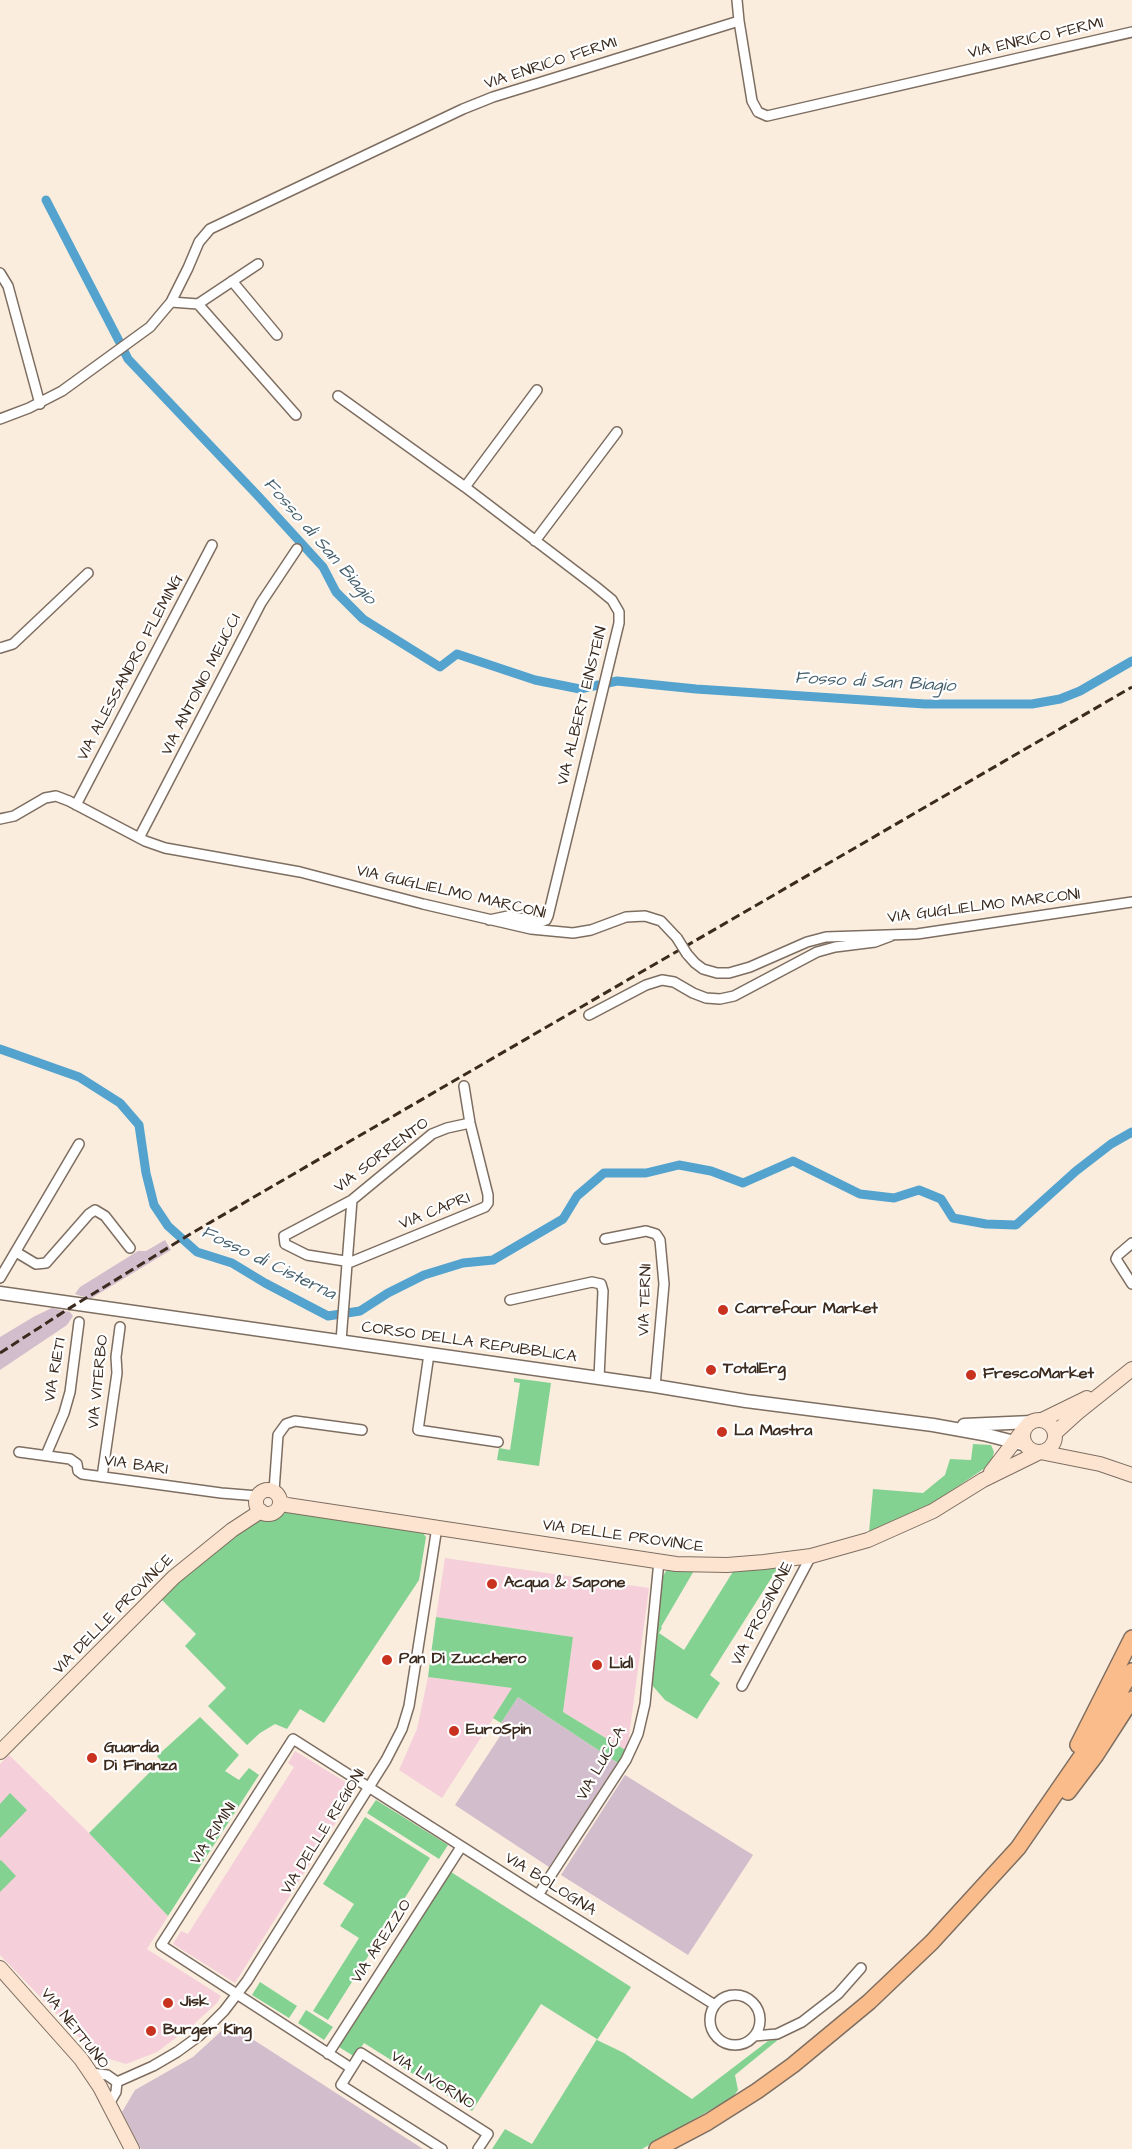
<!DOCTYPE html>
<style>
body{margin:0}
canvas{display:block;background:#faedde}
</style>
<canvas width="1132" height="2149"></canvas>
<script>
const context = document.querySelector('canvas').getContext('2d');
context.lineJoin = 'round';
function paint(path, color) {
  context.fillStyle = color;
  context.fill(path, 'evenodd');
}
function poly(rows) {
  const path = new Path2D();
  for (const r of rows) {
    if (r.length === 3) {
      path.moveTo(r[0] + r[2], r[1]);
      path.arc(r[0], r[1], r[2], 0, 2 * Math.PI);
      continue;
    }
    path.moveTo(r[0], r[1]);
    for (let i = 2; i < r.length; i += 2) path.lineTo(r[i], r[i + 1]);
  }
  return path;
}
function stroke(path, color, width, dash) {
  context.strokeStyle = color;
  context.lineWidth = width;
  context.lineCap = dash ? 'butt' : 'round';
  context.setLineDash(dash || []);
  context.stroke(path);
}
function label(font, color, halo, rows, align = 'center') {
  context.font = font + ' "Architects Daughter",sans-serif';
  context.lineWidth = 4.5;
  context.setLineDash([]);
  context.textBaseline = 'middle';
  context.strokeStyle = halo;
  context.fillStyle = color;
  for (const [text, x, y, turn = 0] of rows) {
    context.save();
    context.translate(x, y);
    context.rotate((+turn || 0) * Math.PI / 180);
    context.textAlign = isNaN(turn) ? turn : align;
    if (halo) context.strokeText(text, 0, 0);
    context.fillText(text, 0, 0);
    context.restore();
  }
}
paint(poly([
 [445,1558,649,1588,627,1751,563,1712,573,1637,436,1617],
 [428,1677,513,1688,442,1798,399,1770,417,1729],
 [295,1751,357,1789,235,1983,173,1944,181,1931,188,1934,294,1767,288,1763],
 [9,1755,89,1833,168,1916,147,1949,221,1996,217,2003,193,2025,157,2052,126,2064,96,2055,0,1955,0,1764]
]), '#f5cfda');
paint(poly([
 [165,1240,171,1250,90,1299,75,1294,80,1287,138,1251,146,1251],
 [52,1308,70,1312,73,1316,67,1325,0,1370,0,1337,35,1316],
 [518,1697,618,1763,549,1867,455,1805,506,1727,501,1723],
 [625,1775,753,1855,688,1955,561,1875],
 [229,2024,423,2149,141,2149,122,2112,135,2090,193,2057]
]), '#d1bdcb');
paint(poly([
 [514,1378,551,1383,539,1466,497,1460,499,1448,510,1450,520,1383,514,1382],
 [973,1444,991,1445,994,1452,991,1464,921,1511,869,1532,873,1489,923,1493,945,1475,950,1459,971,1460],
 [293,1510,419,1531,423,1533,426,1537,419,1580,324,1723,300,1709,287,1729,275,1724,260,1733,247,1745,208,1706,226,1688,185,1646,196,1634,162,1600,190,1570,254,1521,272,1521,279,1518,283,1513],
 [779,1566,710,1675,720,1683,697,1719,665,1700,651,1684,663,1576,666,1571,669,1569,695,1569,661,1627,662,1628,659,1633,684,1650,734,1570],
 [436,1617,573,1637,563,1712,627,1751,618,1763,518,1697,501,1723,493,1718,512,1688,428,1677],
 [200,1717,239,1755,225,1771,239,1780,249,1768,259,1775,168,1916,89,1833,161,1761,157,1756],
 [10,1793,27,1810,0,1838,0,1804],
 [376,1800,448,1845,439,1859,367,1813],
 [365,1817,430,1858,328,2020,313,2011,359,1938,340,1926,354,1904,323,1884],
 [1,1860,16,1876,0,1892,0,1861],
 [451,1872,631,1987,597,2040,624,2053,692,2099,768,2041,779,2039,735,2075,738,2090,733,2097,642,2149,492,2149,505,2129,532,2144,597,2039,541,2004,472,2111,364,2043,355,2057,339,2047],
 [260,1982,297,2006,289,2018,252,1995],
 [306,2010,333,2027,324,2040,298,2023]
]), '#84d291');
stroke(poly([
 [46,200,119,341],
 [123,349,128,359,260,498,323,567,336,592,363,619,440,667,457,654,535,680,580,689,598,685],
 [608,683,617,681,696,689,925,704,1032,704,1060,699,1080,691,1132,661],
 [0,1049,79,1077,120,1103,139,1125,146,1173,154,1205,168,1226,197,1252,232,1263,265,1283,328,1316,360,1311,388,1293,424,1275,463,1263,493,1260,563,1219,577,1196,604,1173,646,1173,679,1165,711,1171,743,1183,793,1161,860,1194,894,1198,919,1190,941,1199,953,1218,986,1224,1016,1225,1076,1171,1111,1144,1132,1132]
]), '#54a3ce', 9);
const minor = poly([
 [737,0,739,21],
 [0,273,8,286,40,404],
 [232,281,277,335],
 [171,302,198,304,296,415],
 [198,304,258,264],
 [338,396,465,487,595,586,612,600,619,612,619,623,548,916,546,920,540,922,508,916,489,920],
 [0,419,29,408,62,391,150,327,171,302,188,268,199,242,210,229,463,109,493,97,739,21,752,101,758,112,767,116,1132,32],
 [465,487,537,390],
 [535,541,617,432],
 [0,648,13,644,88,573],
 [76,805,212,545],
 [0,819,14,816,45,798,56,796,69,801,145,841,165,848,300,872,423,904,531,929,573,933,591,930,626,917,645,916,661,921,677,938],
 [139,838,261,603,297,549],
 [687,954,695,963,703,969,717,973,729,973,750,967,807,942,826,937,917,934,1132,902],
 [589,1015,646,985,662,980,674,982,693,993,706,998,720,999,734,996,817,952,835,947,875,942,891,936],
 [464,1086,470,1123,488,1195,488,1203,485,1207,351,1262,307,1255,285,1244,284,1236,352,1200,432,1134,447,1128,470,1123],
 [605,1239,646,1231,656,1234,660,1240,664,1284,655,1386],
 [1132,1243,1118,1255,1116,1259,1132,1284],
 [16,1252,36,1264,46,1263,89,1214,95,1210,105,1216,130,1248],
 [0,1278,79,1144],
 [510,1300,592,1282,601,1284,603,1291,599,1378],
 [341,1341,352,1200],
 [429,1354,418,1430,498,1442],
 [19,1452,70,1459,77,1464,78,1471,82,1474,221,1493,258,1496],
 [46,1455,64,1413,70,1392,79,1322],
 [102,1477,117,1373,116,1357,120,1327],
 [274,1491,278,1435,286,1424,295,1421,362,1430],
 [742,1686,811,1556],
 [538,1895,626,1760,638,1734,645,1704,659,1561],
 [735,2020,25],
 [754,2036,777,2034,802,2022,838,1994,861,1968],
 [328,2054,461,1847],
 [351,2068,161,1945,293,1739,538,1895,715,2005],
 [91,2073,107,2075,117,2082,116,2092,109,2104],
 [117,2082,153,2066,177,2052,199,2036,224,2011,247,1981,386,1760,402,1729,409,1706,437,1527],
 [442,2149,341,2085,361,2053,488,2134,478,2149]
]);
const tertiary = poly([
 [0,1293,655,1386,746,1401,933,1425,983,1434,1026,1445],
 [964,1425,1032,1422]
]);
const secondary = poly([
 [1042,1420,1087,1398],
 [1039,1436,16],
 [1055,1433,1077,1413,1132,1369],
 [991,1472,1024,1429],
 [268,1502,12],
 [280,1502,287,1505,676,1564,727,1565,764,1562,811,1556,868,1540,933,1511,983,1480,1040,1452,1100,1464,1132,1475],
 [0,1752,174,1577,232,1530,261,1511],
 [0,1968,81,2059,100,2087,132,2149]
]);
const primary = poly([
 [1078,1745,1132,1638],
 [1068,1792,1096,1755,1132,1699],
 [657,2149,708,2122,757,2091,793,2065,869,2002,932,1942,1018,1848,1087,1748,1132,1671]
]);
stroke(minor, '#7e6e61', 12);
stroke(tertiary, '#7e6e61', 15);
stroke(secondary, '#7e6e61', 16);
stroke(primary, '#7e6e61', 18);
stroke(minor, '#fff', 9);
stroke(tertiary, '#fff', 12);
stroke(secondary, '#fde4d0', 14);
stroke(primary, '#f9bc8a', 15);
stroke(poly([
 [0,1353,65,1311,192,1233,1132,687]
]), '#3b2a1e', 3, [9, 4.5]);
const minorBridge = poly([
 [677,938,687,954]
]);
stroke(minorBridge, '#7e6e61', 12, []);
stroke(minorBridge, '#fff', 9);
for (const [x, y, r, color] of [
 [723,1310,6,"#c8321e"],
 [711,1370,6,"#c8321e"],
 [971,1375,6,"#c8321e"],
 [722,1432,6,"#c8321e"],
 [492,1584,6,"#c8321e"],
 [387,1660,6,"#c8321e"],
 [597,1665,6,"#c8321e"],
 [454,1731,6,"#c8321e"],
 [92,1758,6,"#c8321e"],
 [168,2003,6,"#c8321e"],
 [151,2031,6,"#c8321e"]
]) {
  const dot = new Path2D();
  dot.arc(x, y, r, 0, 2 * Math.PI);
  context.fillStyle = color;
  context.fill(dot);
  stroke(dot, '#fff', 2);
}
label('16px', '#3b2a1e', '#fff', [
 ["VIA ENRICO FERMI",1036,39,-13],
 ["VIA ENRICO FERMI",551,64,-18],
 ["VIA ALESSANDRO FLEMING",131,668,-62],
 ["VIA ANTONIO MEUCCI",202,685,-63],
 ["VIA ALBERT EINSTEIN",583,706,-76],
 ["VIA GUGLIELMO MARCONI",451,893,13],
 ["VIA GUGLIELMO MARCONI",984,907,-7],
 ["VIA SORRENTO",382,1156,-37],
 ["VIA CAPRI",435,1212,-22],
 ["VIA TERNI",646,1300,-88],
 ["CORSO DELLA REPUBBLICA",469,1343,8],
 ["VIA RIETI",56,1370,-80],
 ["VIA VITERBO",99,1382,-84],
 ["VIA BARI",136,1466,8],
 ["VIA DELLE PROVINCE",623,1537,8],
 ["VIA FROSINONE",763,1614,-62],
 ["VIA DELLE PROVINCE",114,1615,-45],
 ["VIA LUCCA",602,1764,-60],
 ["VIA DELLE REGIONI",324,1832,-58],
 ["VIA RIMINI",214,1834,-57],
 ["VIA BOLOGNA",550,1885,32],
 ["VIA AREZZO",382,1942,-57],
 ["VIA NETTUNO",74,2029,51],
 ["VIA LIVORNO",432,2081,32]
]);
label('bold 16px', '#3b2a1e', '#fff', [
 ["Carrefour Market",735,1310],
 ["TotalErg",723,1370],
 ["FrescoMarket",983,1375],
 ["La Mastra",734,1432],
 ["Acqua & Sapone",504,1584],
 ["Pan Di Zucchero",399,1660],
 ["Lidl",609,1665],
 ["EuroSpin",466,1731],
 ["Guardia",104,1749],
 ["Di Finanza",104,1767],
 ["Jisk",180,2003],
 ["Burger King",163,2031]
], 'left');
label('italic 18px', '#46606d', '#fff', [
 ["Fosso di San Biagio",319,542,49],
 ["Fosso di San Biagio",875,683,3],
 ["Fosso di Cisterna",268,1264,26]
]);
</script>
